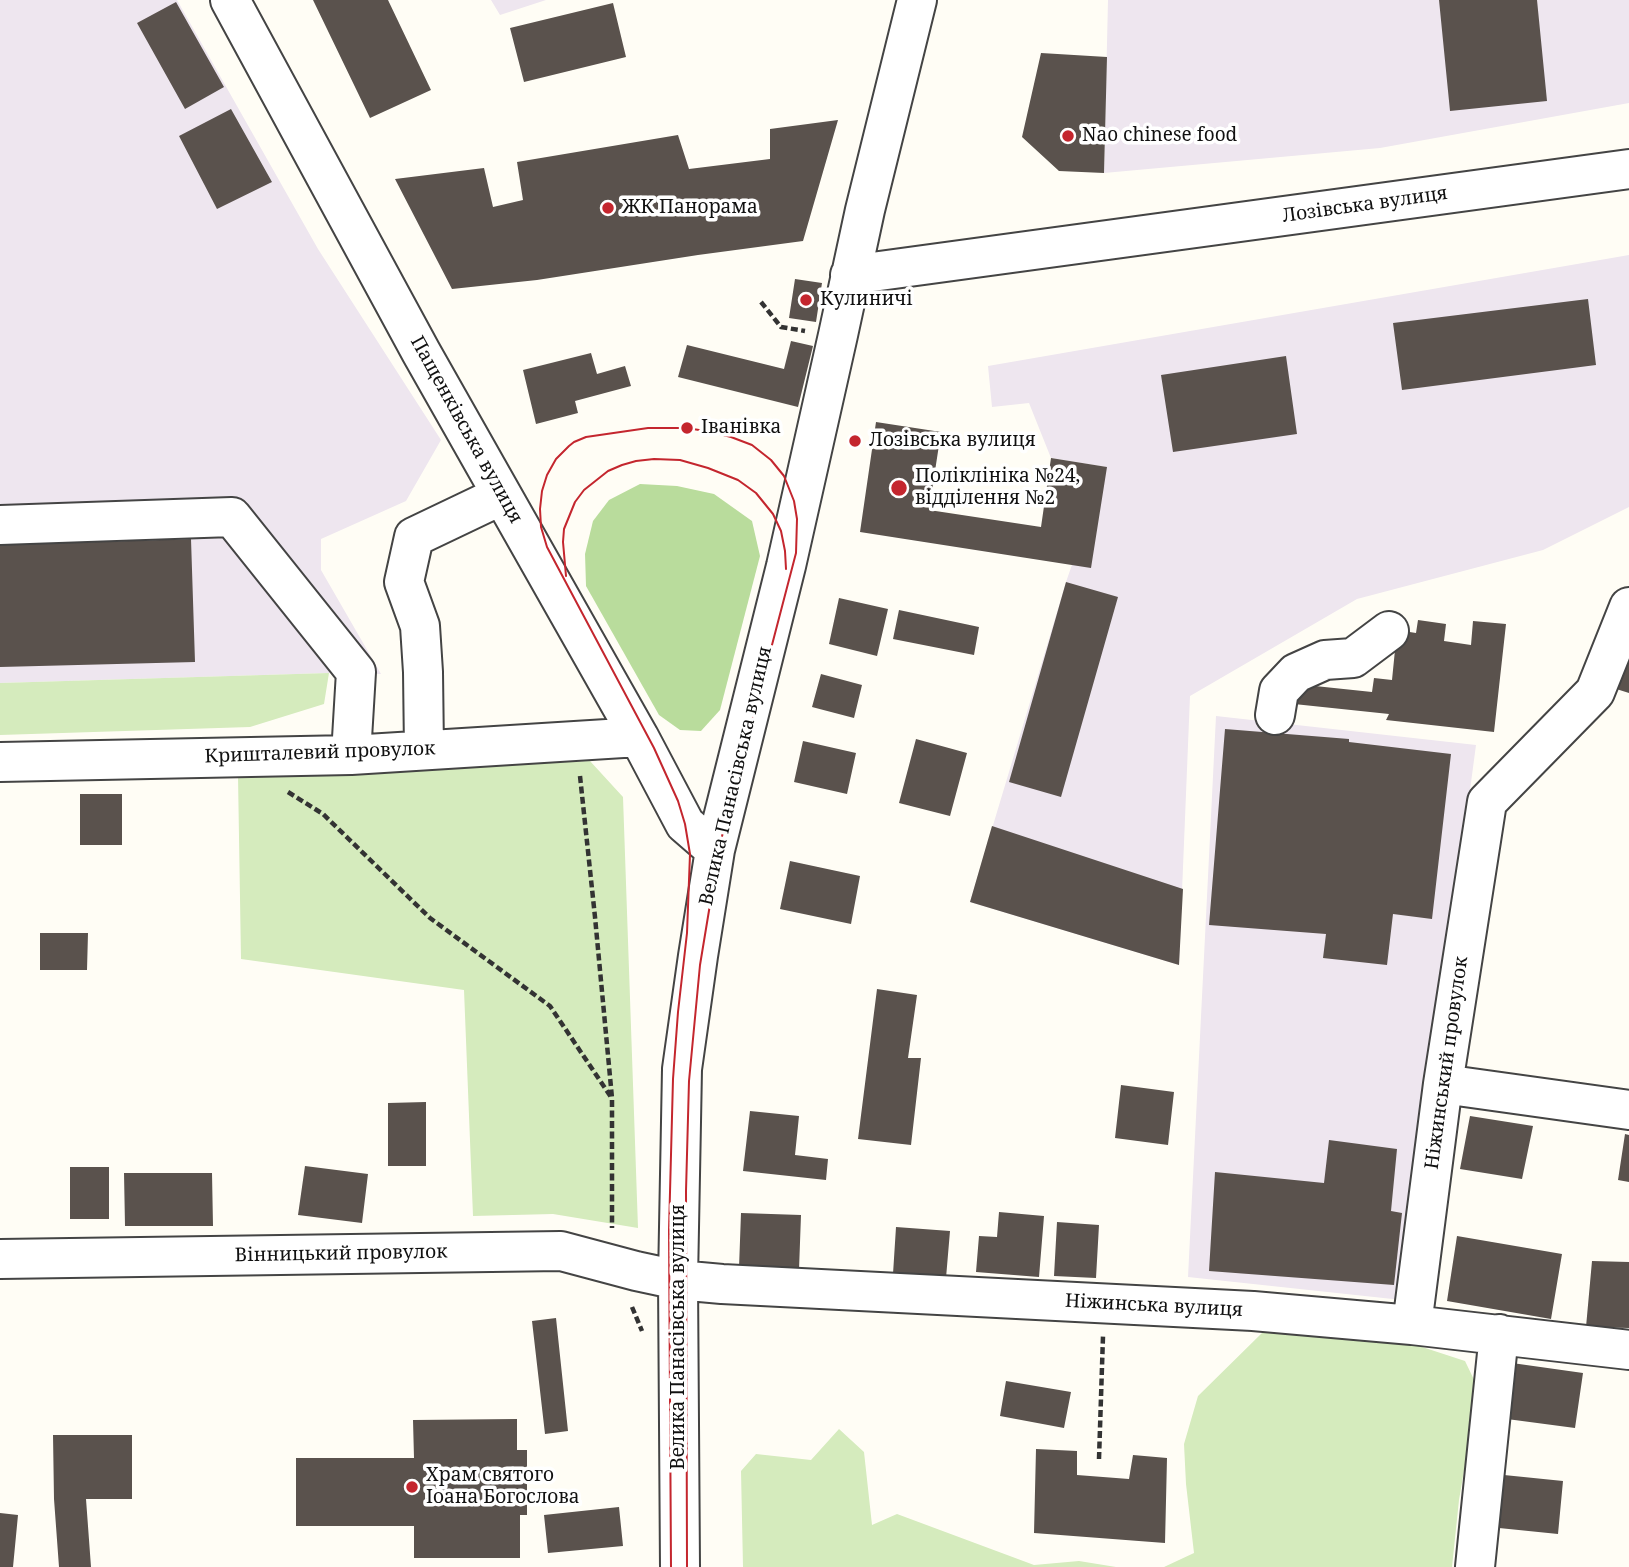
<!DOCTYPE html>
<meta charset="utf-8">
<style>
body{margin:0}
canvas{display:block;background:#fffdf5}
</style>
<canvas width="1629" height="1567"></canvas>
<script>
const context = document.querySelector('canvas').getContext('2d');
context.lineJoin = 'round';
function paint(path, color) {
  context.fillStyle = color;
  context.fill(path, 'evenodd');
}
function poly(rows) {
  const path = new Path2D();
  for (const r of rows) {
    path.moveTo(r[0], r[1]);
    for (let i = 2; i < r.length; i += 2) path.lineTo(r[i], r[i + 1]);
  }
  return path;
}
function stroke(path, color, width, dash) {
  context.strokeStyle = color;
  context.lineWidth = width;
  context.lineCap = dash ? 'butt' : 'round';
  context.setLineDash(dash || []);
  context.stroke(path);
}
function label(font, color, halo, rows, align = 'center') {
  context.font = font + ' "Noto Serif",serif';
  context.lineWidth = 7;
  context.setLineDash([]);
  context.textBaseline = 'middle';
  context.strokeStyle = halo;
  context.fillStyle = color;
  for (const [text, x, y, turn = 0] of rows) {
    context.save();
    context.translate(x, y);
    context.rotate((+turn || 0) * Math.PI / 180);
    context.textAlign = isNaN(turn) ? turn : align;
    if (halo) context.strokeText(text, 0, 0);
    context.fillText(text, 0, 0);
    context.restore();
  }
}
paint(poly([
 [0,0,177,0,318,249,441,440,406,501,321,539,321,570,381,674,329,673,0,683],
 [491,0,546,0,500,15],
 [1108,0,1629,0,1629,103,1380,148,1104,173],
 [1629,255,1629,507,1543,550,1357,599,1190,696,1179,965,970,902,1066,582,1106,467,1051,458,1029,403,992,407,988,366],
 [1216,716,1476,745,1402,1300,1188,1277]
]), '#eee6ef');
paint(poly([
 [329,673,324,704,250,727,0,735,0,683],
 [590,761,623,797,638,1228,553,1214,473,1216,464,990,241,959,238,776],
 [1313,1329,1413,1344,1465,1361,1478,1388,1459,1500,1452,1567,1164,1567,1194,1553,1186,1484,1184,1444,1198,1396,1262,1333],
 [839,1429,864,1452,872,1525,897,1514,1034,1565,1079,1561,1116,1567,743,1567,741,1471,756,1454,811,1460]
]), '#d5ebbd');
paint(poly([
 [640,484,677,486,714,494,752,521,760,556,720,710,701,731,680,730,659,715,586,586,585,554,593,521,609,500]
]), '#b9dc9c');
paint(poly([
 [313,0,388,0,431,90,370,118],
 [1439,0,1537,0,1547,101,1450,111],
 [176,2,224,87,185,109,137,23],
 [613,3,626,57,524,82,510,28],
 [1041,53,1107,57,1104,173,1059,171,1022,137],
 [231,109,272,182,217,209,179,136],
 [838,120,803,241,698,255,537,280,452,289,395,179,484,168,493,207,523,200,517,162,678,135,689,169,770,159,770,129],
 [795,279,822,283,816,322,789,318],
 [1588,299,1596,365,1402,390,1393,323],
 [791,341,813,346,798,407,678,377,687,345,784,369],
 [591,353,597,374,625,366,631,386,575,401,578,413,536,424,523,370],
 [1286,356,1297,434,1173,452,1161,375],
 [876,422,941,432,929,510,1041,527,1051,458,1107,467,1091,568,860,532],
 [191,539,195,662,0,667,0,545],
 [1066,582,1118,597,1061,797,1009,782],
 [839,598,888,609,877,656,829,644],
 [899,610,979,627,974,655,893,639],
 [1418,620,1446,624,1444,641,1471,645,1473,621,1506,624,1494,732,1386,720,1389,714,1294,704,1296,684,1372,692,1374,678,1392,680,1397,630,1416,633],
 [1629,631,1629,693,1610,687],
 [821,674,862,685,854,718,812,707],
 [1225,729,1349,739,1349,742,1451,754,1432,919,1393,914,1387,965,1323,958,1326,934,1209,925],
 [916,739,967,753,950,816,899,803],
 [803,741,856,753,847,794,794,782],
 [80,794,122,794,122,845,80,845],
 [992,826,1183,889,1179,965,970,902],
 [790,861,860,876,851,924,780,909],
 [40,933,88,933,87,970,40,970],
 [877,989,917,995,908,1058,921,1058,911,1145,858,1139],
 [1121,1085,1174,1092,1168,1145,1115,1138],
 [426,1102,426,1166,388,1166,388,1103],
 [750,1111,799,1116,795,1155,828,1159,826,1180,743,1171],
 [1470,1116,1533,1126,1522,1179,1460,1169],
 [1625,1134,1629,1135,1629,1182,1618,1180],
 [1329,1140,1397,1149,1391,1211,1402,1213,1394,1285,1209,1271,1215,1172,1324,1183],
 [305,1166,368,1174,362,1223,298,1215],
 [70,1167,109,1167,109,1219,70,1219],
 [124,1173,212,1173,213,1226,125,1226],
 [999,1212,1044,1216,1039,1277,976,1272,979,1236,997,1237],
 [741,1213,801,1215,799,1270,739,1268],
 [1057,1222,1099,1225,1096,1278,1054,1276],
 [896,1227,950,1231,946,1278,893,1274],
 [1457,1236,1562,1254,1551,1319,1447,1301],
 [1592,1261,1629,1262,1629,1328,1586,1327],
 [556,1318,568,1431,545,1434,532,1321],
 [1512,1363,1583,1373,1575,1428,1507,1419],
 [1006,1381,1071,1392,1064,1428,1000,1416],
 [517,1419,517,1450,527,1450,527,1515,520,1515,520,1558,414,1558,414,1526,296,1526,296,1458,414,1458,413,1420],
 [53,1435,132,1435,132,1499,86,1499,91,1567,59,1567,54,1499],
 [1036,1449,1077,1451,1077,1475,1129,1479,1133,1455,1167,1458,1165,1543,1034,1533],
 [1504,1475,1563,1481,1558,1534,1499,1528],
 [619,1507,623,1546,548,1553,544,1515],
 [0,1513,18,1515,13,1567,0,1567]
]), '#5a524d');
const minor = poly([
 [230,0,421,352,639,737,685,824,715,850],
 [850,275,1629,169],
 [0,525,232,517,356,672,351,755],
 [1275,715,1279,691,1296,673,1325,660,1353,658,1389,631],
 [424,750,423,672,420,626,404,582,414,537,502,495],
 [0,762,351,755,639,737],
 [1443,1084,1629,1110],
 [0,1259,561,1251,636,1271,678,1280,722,1284,1253,1311,1412,1325,1629,1350],
 [1412,1325,1443,1084,1487,802,1595,692,1629,607],
 [680,1567,678,1280,682,1069,698,956,715,850,786,566,838,335,865,210,917,0],
 [1475,1567,1499,1334]
]);
stroke(minor, '#444', 42);
stroke(poly([
 [761,302,781,327,805,331],
 [580,776,595,917,612,1098,612,1228],
 [288,792,323,814,430,918,550,1006,611,1097],
 [632,1307,642,1331],
 [1099,1459,1103,1336]
]), '#333', 4.5, [7, 3.5]);
stroke(minor, '#fff', 38);
stroke(poly([
 [566,576,563,542,564,529,575,502,584,490,608,471,622,465,636,461,654,459,680,460,708,468,738,480,756,493,773,514,781,531,785,551,786,569],
 [671,1567,669,1230,673,1079,678,1012,687,933,690,854,685,824,678,801,654,748,547,547,541,527,540,509,542,491,547,475,556,459,569,446,574,442,586,437,648,428,687,428,711,432,731,437,752,445,771,460,784,476,794,501,797,519,796,553,720,844,700,965,689,1081,686,1191,687,1567]
]), '#c4262e', 2);
for (const [x, y, r, color] of [
 [1068,136,7,"#c4262e"],
 [608,208,7,"#c4262e"],
 [806,300,7,"#c4262e"],
 [687,428,7,"#c4262e"],
 [855,441,7,"#c4262e"],
 [899,488,9,"#c4262e"],
 [412,1487,7,"#c4262e"]
]) {
  const dot = new Path2D();
  dot.arc(x, y, r, 0, 2 * Math.PI);
  context.fillStyle = color;
  context.fill(dot);
  stroke(dot, '#fff', 2.5);
}
label('19px', '#111', '#fff', [
 ["Nao chinese food",1082,136],
 ["ЖК Панорама",622,208],
 ["Кулиничі",820,300],
 ["Іванівка",701,428],
 ["Лозівська вулиця",869,441],
 ["Поліклініка №24,",915,477],
 ["відділення №2",915,499],
 ["Храм святого",426,1476],
 ["Іоана Богослова",426,1498]
], 'left');
label('19px', '#111', '#fff', [
 ["Лозівська вулиця",1365,205,-8],
 ["Пащенківська вулиця",466,430,61],
 ["Кришталевий провулок",320,753,-2],
 ["Велика Панасівська вулиця",736,776,-77],
 ["Ніжинський провулок",1447,1063,-82],
 ["Вінницький провулок",341,1254,-1],
 ["Ніжинська вулиця",1154,1306,3],
 ["Велика Панасівська вулиця",679,1337,-90]
]);
</script>
